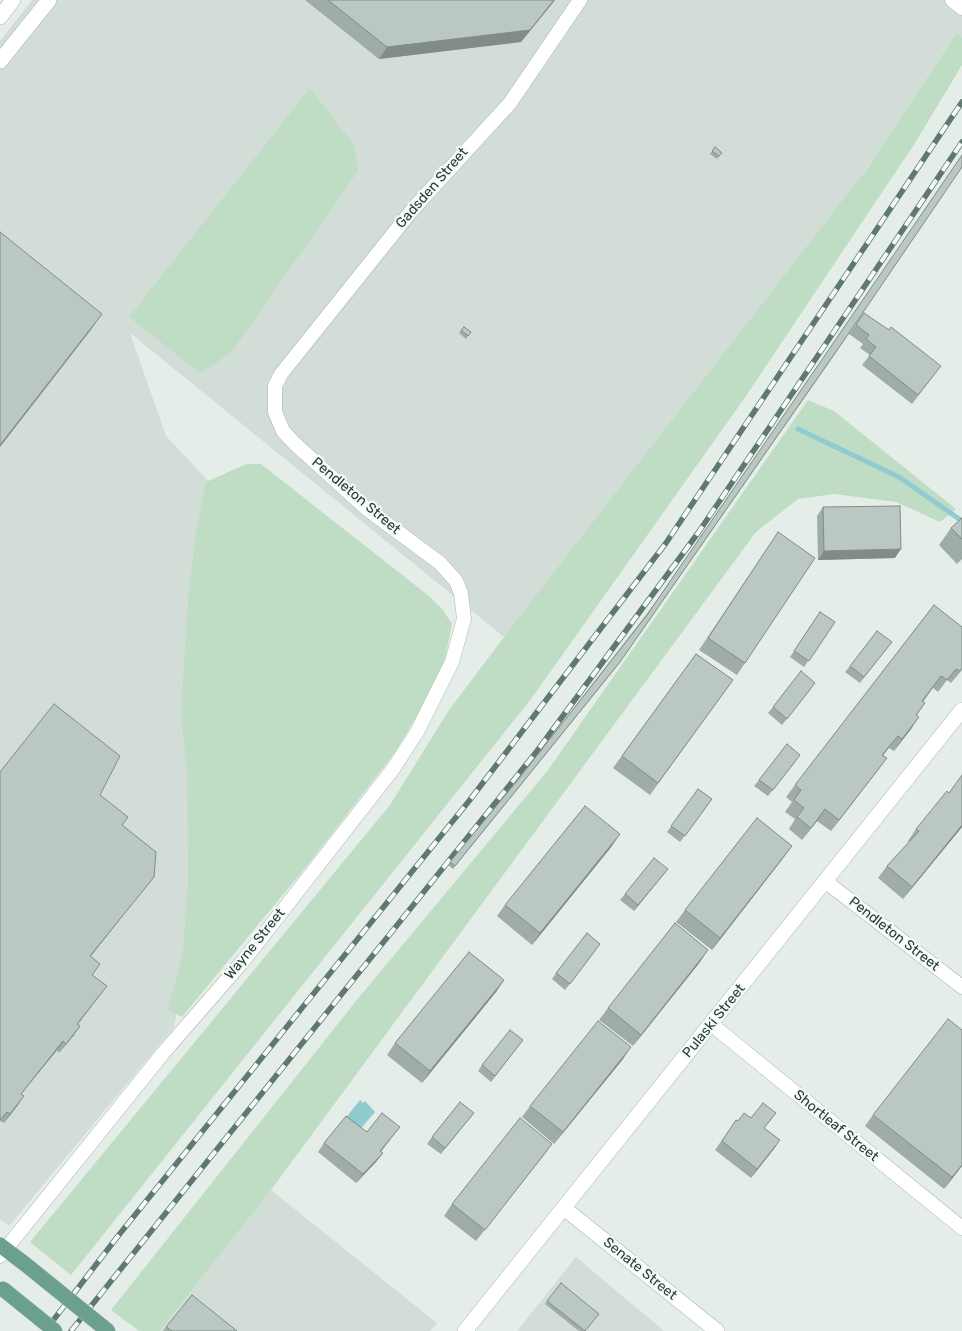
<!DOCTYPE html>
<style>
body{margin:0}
canvas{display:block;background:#e4ede8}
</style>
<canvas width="962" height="1331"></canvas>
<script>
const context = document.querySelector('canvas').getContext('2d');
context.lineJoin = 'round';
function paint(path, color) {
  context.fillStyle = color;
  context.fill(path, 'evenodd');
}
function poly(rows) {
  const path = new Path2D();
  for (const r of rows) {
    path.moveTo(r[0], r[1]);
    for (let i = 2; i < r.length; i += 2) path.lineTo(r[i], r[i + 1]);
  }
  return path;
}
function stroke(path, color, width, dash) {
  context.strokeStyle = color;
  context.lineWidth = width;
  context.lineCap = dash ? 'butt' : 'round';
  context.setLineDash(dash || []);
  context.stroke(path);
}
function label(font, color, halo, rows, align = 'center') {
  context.font = font + ' Rubik,sans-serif';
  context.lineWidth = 4.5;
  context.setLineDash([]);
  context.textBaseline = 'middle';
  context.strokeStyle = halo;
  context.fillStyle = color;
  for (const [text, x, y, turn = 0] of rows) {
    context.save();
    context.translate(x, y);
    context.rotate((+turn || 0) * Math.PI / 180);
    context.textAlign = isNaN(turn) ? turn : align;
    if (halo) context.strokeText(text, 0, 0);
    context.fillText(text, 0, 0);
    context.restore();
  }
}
paint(poly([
 [32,0,962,0,962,36,939,64,762,318,520,650,130,333,166,436,213,486,197,799,184,973,174,1027,9,1226,0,1219,0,41],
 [271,1190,437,1323,430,1331,160,1331],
 [576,1257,664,1331,517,1331]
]), '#d3ddd7');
paint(poly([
 [957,33,962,37,962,65,915,143,746,396,531,699,71,1275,30,1242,390,805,449,710,520,616,866,170],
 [310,88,354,145,358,171,231,353,200,373,129,317],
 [808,400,834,411,956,509,940,522,896,502,834,494,798,499,756,532,271,1190,160,1331,139,1331,111,1310,356,1001,548,770],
 [246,464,261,464,429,596,443,610,452,624,442,673,396,751,309,863,182,1017,168,1009,183,952,188,880,187,769,181,715,188,599,196,533,206,482]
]), '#bfddc4');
paint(poly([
 [360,1100,363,1103,365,1101,375,1112,358,1132,344,1120]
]), '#90cbcf');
stroke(poly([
 [798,429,899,477,962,521]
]), '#90cbcf', 5);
const minor = poly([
 [952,0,962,8],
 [825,881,962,987],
 [711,1024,962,1228],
 [0,1256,164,1052,244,960,393,769,417,732,452,662,464,619,461,593,456,581,440,563,367,509,294,443,283,431,275,412,275,386,281,374,413,209,510,103,580,0]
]);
const tertiary = poly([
 [0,17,13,0],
 [0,61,49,0],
 [564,1208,717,1331],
 [465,1331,962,710]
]);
const primary = poly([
 [0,1245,25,1264]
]);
stroke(minor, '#a7b5af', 15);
stroke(tertiary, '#a7b5af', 16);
stroke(primary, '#c2c9c6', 16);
stroke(minor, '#fff', 14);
stroke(tertiary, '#fff', 15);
stroke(primary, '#6ba08e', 15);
const rail = poly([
 [45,1331,118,1236,469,801,666,543,962,102],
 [71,1331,537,751,698,533,962,142]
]);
stroke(rail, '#5f7970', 5.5);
stroke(rail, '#f5faf7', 4, [11]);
const primaryBridge = poly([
 [25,1264,108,1331],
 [3,1289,55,1331]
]);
stroke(primaryBridge, '#c2c9c6', 16, []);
stroke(primaryBridge, '#6ba08e', 15);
paint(poly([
 [305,0,555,0,521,42,379,59],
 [715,147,722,153,717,159,710,154],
 [864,313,934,375,912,404,862,365,870,355,860,348,863,344,849,334,618,665,453,869,448,865,450,862,517,781,646,615],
 [464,327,471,332,466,339,459,333],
 [823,507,895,558,818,560,817,516],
 [962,518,962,559,957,564,939,545,951,528],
 [770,544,745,663,737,675,699,650],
 [934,605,962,670,951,683,947,680,938,692,933,688,923,702,925,703,917,715,911,729,894,751,889,748,883,756,878,770,831,831,817,821,802,840,789,829,795,819,785,812,792,802,786,797,795,785],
 [820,612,835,622,804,667,790,657],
 [887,648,860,683,845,672,850,666],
 [696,654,733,680,650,795,613,768],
 [811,689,782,725,768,713,773,707],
 [796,761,768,796,754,786,759,780],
 [0,772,100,795,122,825,154,877,147,885,90,956,92,975,100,995,78,1024,74,1035,59,1053,57,1050,21,1094,18,1105,4,1123,0,1121],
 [698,789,712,799,680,842,667,832],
 [949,793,962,827,903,899,878,878,887,866,909,842,908,841,916,829],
 [612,846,532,945,497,916,505,905],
 [784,857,712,950,676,922,685,910],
 [668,869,634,911,620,900,625,894],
 [596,950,565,990,552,979,556,973],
 [700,962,633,1046,599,1020,608,1008],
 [504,980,496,992,422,1083,387,1055,395,1043],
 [523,1040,491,1082,478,1071,482,1065],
 [623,1059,554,1144,522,1117,530,1106],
 [474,1113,441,1154,427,1144,432,1137],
 [776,1113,764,1128,780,1140,751,1178,715,1150,736,1120,738,1121],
 [873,1115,962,1166,944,1189,865,1126],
 [400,1127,381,1152,383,1153,376,1162,356,1183,318,1152,324,1143,367,1132],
 [552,1144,544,1155,476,1241,444,1216,452,1204],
 [561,1283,585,1331,579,1331,545,1304],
 [166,1327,237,1331,163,1331]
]), '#a0aca6');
paint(poly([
 [555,0,521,42,379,59,387,47],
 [102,314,90,331,0,447,0,445],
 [901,549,895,558,818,560,824,551],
 [919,717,911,729,894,751,902,739],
 [887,758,878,770,831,831,839,820],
 [825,809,817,821,802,840,811,828],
 [962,825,962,827,903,899,912,887],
 [620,834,612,846,532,945,540,933],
 [792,846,784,857,712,950,720,938],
 [668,869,663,875,634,911,638,905],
 [154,877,147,885,84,965,90,956],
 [708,950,700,962,633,1046,641,1035],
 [504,980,496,992,422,1083,430,1071],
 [107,986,100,995,71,1033,77,1024],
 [80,1026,74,1035,59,1053],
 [63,1041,57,1050,14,1103,21,1094],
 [631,1047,623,1059,554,1144,563,1132],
 [24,1096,18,1105,4,1123,10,1114],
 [780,1140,774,1149,751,1178,757,1169],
 [383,1153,376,1162,356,1183,363,1174],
 [962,1165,962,1166,944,1189,952,1177]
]), '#828c87');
const building = poly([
 [328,0,554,0,530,30,387,47,328,0],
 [715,147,722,153,719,156,712,151,715,147],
 [962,155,962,167,851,330,620,662,455,866,450,862,517,781,647,615,962,155],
 [0,232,102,314,0,445,0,232],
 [864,313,889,330,891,327,941,366,918,395,869,356,876,347,866,339,869,335,856,325,864,313],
 [464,327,471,332,468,336,461,330,464,327],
 [900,506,901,549,824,551,823,507,900,506],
 [962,518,962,539,951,528,962,518],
 [778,532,815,558,745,663,708,638,778,532],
 [934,605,962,627,962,668,960,671,956,669,947,680,941,676,922,701,925,703,916,715,919,717,902,739,898,736,882,755,887,758,839,820,825,809,811,828,797,817,804,808,794,800,801,790,795,785,934,605],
 [820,612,835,622,809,661,794,651,820,612],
 [877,631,892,642,864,677,850,666,877,631],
 [696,654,733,680,658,783,622,756,696,654],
 [801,671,815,683,787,719,773,707,801,671],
 [54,704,120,756,100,795,128,817,122,825,156,852,154,877,90,956,100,964,92,975,107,986,77,1024,80,1026,66,1044,63,1041,21,1094,24,1096,10,1114,7,1112,0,1120,0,772,54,704],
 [787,744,800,755,773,790,759,780,787,744],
 [962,775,962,825,912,887,887,866,919,831,916,829,947,791,949,793,962,775],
 [698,789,712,799,685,836,671,826,698,789],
 [585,806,620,834,540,933,505,905,585,806],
 [757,818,792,846,720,938,685,910,757,818],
 [654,858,668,869,638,905,625,894,654,858],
 [675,923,708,950,641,1035,608,1008,675,923],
 [587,933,600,944,570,984,556,973,587,933],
 [469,952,504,980,430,1071,395,1043,469,952],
 [948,1019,962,1030,962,1165,952,1177,873,1115,948,1019],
 [598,1021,631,1047,563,1132,530,1106,598,1021],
 [510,1030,523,1040,495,1076,482,1065,510,1030],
 [460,1102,474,1113,445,1148,432,1137,460,1102],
 [763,1103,776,1113,764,1128,780,1140,757,1169,722,1141,736,1120,738,1121,744,1113,751,1118,763,1103],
 [382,1113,400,1127,380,1151,383,1153,363,1174,324,1143,346,1116,367,1132,382,1113],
 [520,1118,552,1144,485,1230,452,1204,520,1118],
 [561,1283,599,1314,585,1331,547,1301,561,1283],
 [192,1295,237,1331,172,1331,166,1327,192,1295]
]);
paint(building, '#bac8c1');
stroke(building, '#828c87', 1);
label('14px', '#243e35', '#f5faf7', [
 ["Gadsden Street",432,188,-49],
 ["Pendleton Street",356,496,40],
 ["Pendleton Street",894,934,38],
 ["Wayne Street",255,944,-51],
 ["Pulaski Street",714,1021,-51],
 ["Shortleaf Street",836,1126,39],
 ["Senate Street",640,1269,39]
]);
</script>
